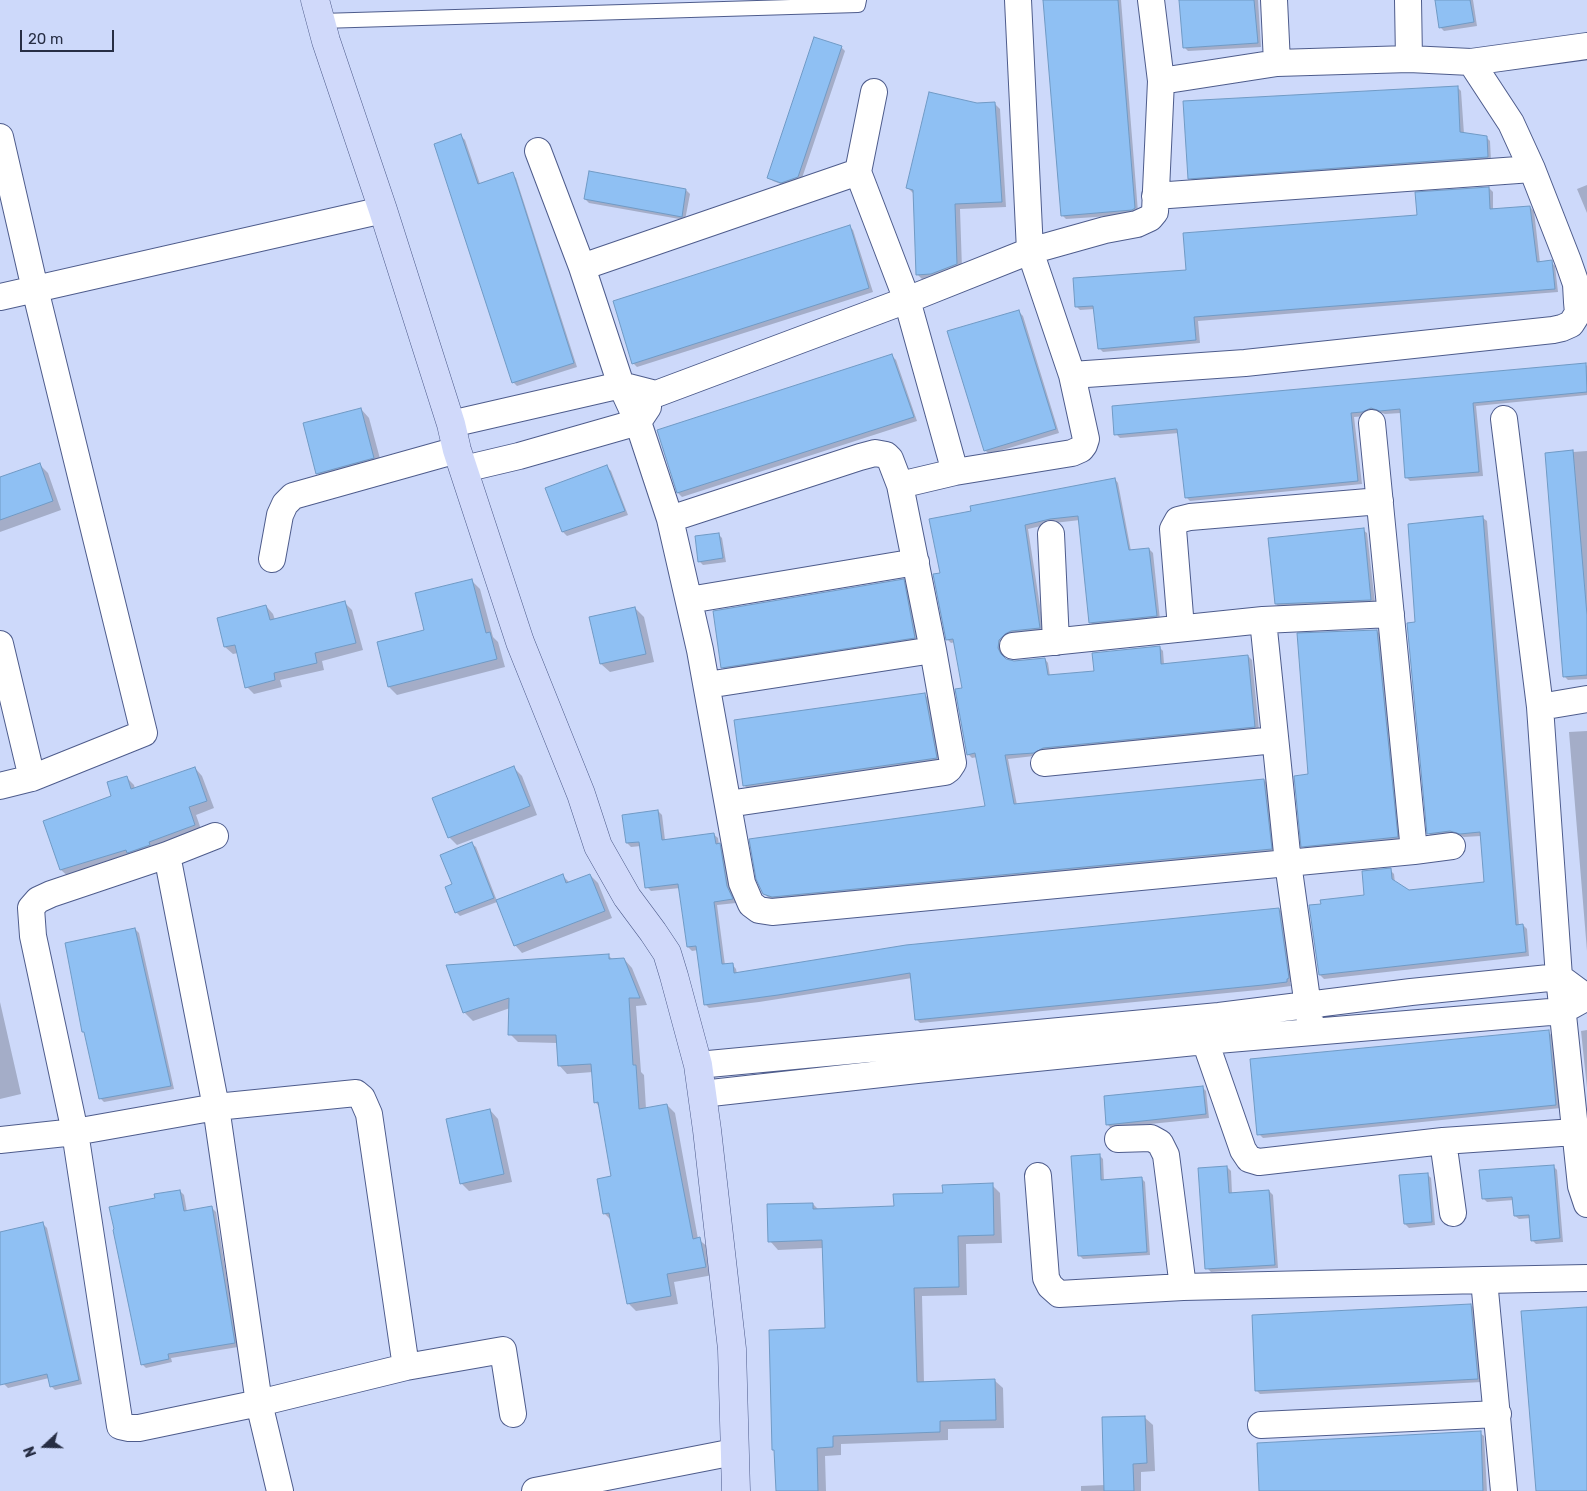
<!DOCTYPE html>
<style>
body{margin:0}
#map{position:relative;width:1587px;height:1491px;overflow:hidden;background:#cdd9fa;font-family:Rubik,sans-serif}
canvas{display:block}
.north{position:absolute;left:20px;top:1421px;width:50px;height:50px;-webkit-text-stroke:4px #cdd9fa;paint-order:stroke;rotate:249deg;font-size:14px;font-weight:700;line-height:20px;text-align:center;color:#272e44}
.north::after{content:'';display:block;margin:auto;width:18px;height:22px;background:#272e44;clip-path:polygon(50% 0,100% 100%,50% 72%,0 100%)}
.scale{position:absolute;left:20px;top:30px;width:94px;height:22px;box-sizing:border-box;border:2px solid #272e44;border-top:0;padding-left:6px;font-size:15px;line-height:18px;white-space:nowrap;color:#272e44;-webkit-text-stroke:4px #cdd9fa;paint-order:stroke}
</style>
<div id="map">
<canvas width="1587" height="1491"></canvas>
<div class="north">N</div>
<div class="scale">20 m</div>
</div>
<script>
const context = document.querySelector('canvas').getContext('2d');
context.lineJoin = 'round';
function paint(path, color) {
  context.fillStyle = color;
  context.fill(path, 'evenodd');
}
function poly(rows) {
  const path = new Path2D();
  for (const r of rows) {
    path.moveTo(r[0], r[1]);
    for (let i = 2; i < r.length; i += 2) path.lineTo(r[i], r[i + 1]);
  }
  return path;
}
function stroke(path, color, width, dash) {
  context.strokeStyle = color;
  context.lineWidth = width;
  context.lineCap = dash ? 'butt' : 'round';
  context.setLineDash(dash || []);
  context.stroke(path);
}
paint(poly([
 [1044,0,1121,0,1138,212,1125,215,1066,219,1062,215],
 [1181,0,1258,0,1261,47,1188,51,1184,47],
 [1440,0,1473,0,1477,26,1444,31,1440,27],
 [841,47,845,51,801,181,786,186,773,181,769,177],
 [1457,87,1461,91,1464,134,1486,137,1490,141,1491,161,1194,182,1190,178],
 [995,104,1000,109,1006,207,960,209,962,269,937,279,923,280,917,274,913,193,908,188,977,105],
 [461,136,465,140,480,184,512,174,516,178,577,367,517,386,513,382],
 [1587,185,1587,213,1577,189],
 [1489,188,1493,192,1493,210,1530,207,1534,211,1540,263,1551,262,1555,266,1558,292,1198,321,1200,343,1103,352,1099,348,1095,309,1080,310,1076,306,1188,272,1418,216],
 [686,190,690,194,685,220,589,203,585,199],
 [849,226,853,230,873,292,637,367,634,364,614,302],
 [1019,312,1023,316,1059,433,989,454,985,450],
 [892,356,896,360,917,421,682,497,678,493,659,431],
 [1585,364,1587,366,1587,395,1476,406,1483,476,1410,481,1406,477,1401,413,1385,414,1376,411,1366,416,1354,417,1362,484,1190,501,1186,497,1179,433,1120,438,1116,434],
 [361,409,369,418,382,466,326,482,318,473],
 [1587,451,1587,679,1568,680,1565,677,1546,454],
 [39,464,48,473,61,510,0,532,0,478],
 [607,467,611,471,628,515,567,536,563,532,547,489],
 [1115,479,1118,483,1131,551,1149,549,1153,553,1160,620,1094,626,1090,622,1080,520,1054,523,1028,529,1044,632,1003,644,1002,653,1004,659,1014,662,1045,659,1048,663,1050,676,1095,672,1159,647,1163,651,1164,664,1248,656,1252,660,1259,730,1008,759,1017,805,1264,780,1268,784,1275,853,777,900,769,898,764,894,987,807,977,757,972,758,968,754,964,689,955,642,951,643,947,639,941,574,972,512],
 [1483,518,1487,521,1519,926,1523,925,1527,929,1529,956,1324,979,1320,975,1322,905,1365,896,1390,870,1394,874,1395,883,1409,891,1485,883,1481,836,1464,837,1455,834,1433,837,1429,834,1418,623],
 [1363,530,1367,533,1375,603,1280,608,1276,604],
 [718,534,722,538,726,562,703,565,699,561],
 [471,580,480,589,493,637,498,642,505,667,397,695,389,687,378,643,426,631],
 [903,581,907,585,918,641,726,671,722,667],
 [345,603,352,610,363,650,322,661,324,670,280,680,282,687,254,694,247,687,238,653,233,654,225,647,266,606,273,614,275,620],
 [635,608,644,617,654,662,610,672,601,664,591,618],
 [1377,631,1381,635,1401,841,1307,850,1303,846,1309,775],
 [925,695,929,699,940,762,748,790,745,786,736,721],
 [1587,731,1587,951,1569,732],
 [195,768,202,776,214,808,196,815,202,832,69,877,61,870,44,822,113,797,126,777,134,785,135,789],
 [514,768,522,776,537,815,457,845,449,837],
 [658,811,662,815,665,840,713,834,718,838,719,845,723,849,731,891,736,903,717,905,725,965,732,964,736,969,737,974,1279,909,1283,913,1292,982,1290,982,1291,986,1268,989,920,1023,916,1019,912,978,759,1002,709,1008,705,1004,698,950,692,951,688,947,680,888,651,891,647,887,641,846,631,847,627,843],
 [472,844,476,847,497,901,563,876,570,883,590,875,598,883,612,918,522,953,515,945,497,902,460,916,456,912,454,885],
 [135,929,139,933,174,1089,104,1102,100,1098,86,1034,84,1032],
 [608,955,613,960,624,959,632,968,647,1005,636,1006,641,1072,644,1075,646,1109,667,1105,675,1113,698,1239,708,1247,713,1275,674,1282,678,1304,636,1311,628,1303,612,1221,604,1213,613,1177,600,1107,595,1102,593,1072,567,1074,559,1065,557,1043,518,1042,510,1034,510,1008,473,1021,464,1012],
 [0,1002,21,1094,0,1099],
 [1587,1030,1587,1088,1581,1031],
 [1548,1031,1552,1036,1561,1108,1263,1138,1259,1134],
 [1202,1087,1206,1091,1209,1118,1111,1128,1107,1124],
 [490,1110,498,1119,512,1182,469,1191,461,1183],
 [1099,1155,1103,1159,1104,1181,1141,1178,1145,1182,1150,1255,1083,1259,1079,1255],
 [1553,1166,1557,1170,1563,1242,1536,1244,1532,1240,1531,1218,1519,1219,1515,1216,1514,1200,1487,1202,1483,1198],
 [1227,1167,1231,1171,1232,1194,1269,1191,1273,1195,1278,1268,1211,1272,1207,1268],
 [1427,1174,1431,1178,1435,1225,1409,1228,1405,1224],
 [992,1185,1000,1193,1002,1243,966,1244,967,1295,922,1296,924,1383,994,1380,1003,1388,1004,1428,948,1429,948,1440,841,1444,841,1455,825,1456,826,1491,777,1491,776,1452,773,1449,826,1329,823,1248,778,1250,770,1241,813,1204,819,1210,895,1208,944,1194],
 [180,1191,184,1195,187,1212,212,1208,216,1212,238,1347,171,1358,172,1362,146,1368,142,1364,116,1231,156,1199],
 [43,1224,47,1228,82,1384,55,1390,51,1386,49,1378,8,1388,4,1384,0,1368,0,1234],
 [1471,1305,1475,1309,1482,1382,1260,1394,1256,1390],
 [1144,1417,1153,1425,1155,1471,1141,1472,1141,1491,1081,1491,1081,1486,1105,1485],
 [1480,1433,1484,1436,1487,1491,1260,1491]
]), '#0003');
const building = poly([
 [1043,0,1118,0,1135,208,1132,210,1061,216,1043,0],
 [1179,0,1254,0,1258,43,1183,48,1179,0],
 [1435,0,1470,0,1474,22,1439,28,1435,0],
 [814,37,842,46,798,177,781,183,767,178,814,37],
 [1458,86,1460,132,1487,136,1488,157,1188,179,1183,101,1458,86],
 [929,92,977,103,995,102,1002,202,955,204,957,264,931,274,916,275,913,190,906,188,929,92],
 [461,134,478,184,513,172,574,363,512,383,434,144,461,134],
 [589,171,686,189,682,217,584,199,589,171],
 [1489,187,1490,209,1530,206,1537,262,1552,260,1555,289,1194,317,1196,340,1098,349,1093,306,1075,307,1073,278,1186,270,1183,233,1417,215,1415,192,1489,187],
 [850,225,869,288,632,364,613,301,850,225],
 [1019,310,1056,429,984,451,947,331,1019,310],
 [892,354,914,417,677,493,657,430,892,354],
 [1586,363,1587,392,1473,403,1479,472,1405,478,1400,409,1380,411,1371,408,1362,412,1351,413,1358,481,1185,498,1177,429,1114,435,1112,406,1586,363],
 [361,408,374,458,316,474,303,423,361,408],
 [1573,450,1587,615,1587,675,1563,677,1545,453,1573,450],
 [40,463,53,501,0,520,0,477,40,463],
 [607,465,625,511,562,532,545,488,607,465],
 [1115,478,1129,550,1149,548,1157,616,1089,623,1078,516,1050,519,1025,525,1040,628,1011,631,1005,634,999,640,998,648,1001,654,1006,659,1014,661,1045,658,1048,675,1094,671,1092,653,1160,646,1161,664,1248,655,1255,727,1043,748,1034,753,1005,755,1014,804,1264,779,1272,849,772,897,763,894,756,879,749,839,985,806,975,753,967,755,955,689,962,688,953,639,946,640,933,574,940,573,929,519,971,511,970,506,1115,478],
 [1483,516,1516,925,1523,924,1526,952,1319,975,1309,905,1321,904,1320,900,1364,895,1362,871,1391,868,1392,879,1409,890,1484,882,1480,832,1460,834,1450,831,1427,834,1407,623,1415,622,1408,524,1483,516],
 [1364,528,1371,600,1275,604,1268,538,1364,528],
 [719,533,723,558,698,562,695,536,719,533],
 [472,579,486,633,490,632,497,659,388,687,377,642,424,630,415,593,472,579],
 [904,579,915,638,721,668,713,611,904,579],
 [345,601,356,643,315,653,317,663,274,673,275,680,245,688,235,645,224,647,217,618,266,605,270,620,345,601],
 [635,607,646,654,600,664,589,617,635,607],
 [1377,630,1398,837,1301,847,1294,776,1308,774,1297,633,1377,630],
 [925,693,937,758,743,786,734,720,925,693],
 [514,766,530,806,448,838,432,798,514,766],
 [195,767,207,801,189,807,195,825,149,842,150,845,127,853,126,850,60,870,43,821,111,796,107,782,127,776,131,789,195,767],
 [658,810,662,840,714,833,716,844,720,843,727,886,733,899,714,902,722,964,733,963,734,973,906,945,1279,908,1289,978,1287,979,1287,982,1263,985,915,1020,910,973,778,995,704,1005,696,946,687,947,678,884,645,888,639,842,626,843,622,815,658,810],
 [472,842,494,898,455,913,445,887,452,884,440,855,472,842],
 [563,874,566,883,590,874,605,911,514,946,496,900,563,874],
 [135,928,171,1086,99,1099,84,1032,82,1032,65,943,135,928],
 [609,954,609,959,624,958,640,998,629,998,633,1065,636,1065,639,1109,667,1104,693,1239,700,1237,706,1267,667,1274,671,1296,627,1304,609,1213,603,1214,597,1179,611,1176,598,1102,594,1103,591,1064,558,1066,556,1035,508,1035,509,998,463,1013,446,965,609,954],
 [1549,1030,1556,1105,1257,1135,1250,1059,1549,1030],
 [1203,1086,1206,1114,1106,1125,1104,1096,1203,1086],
 [490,1109,504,1174,460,1184,446,1119,490,1109],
 [1100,1154,1101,1180,1142,1177,1147,1252,1078,1256,1071,1156,1100,1154],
 [1554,1165,1560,1238,1531,1241,1529,1215,1514,1216,1512,1197,1482,1199,1479,1170,1554,1165],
 [1227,1166,1229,1193,1269,1190,1275,1265,1205,1269,1198,1168,1227,1166],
 [1428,1173,1432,1222,1404,1224,1399,1175,1428,1173],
 [993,1183,994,1235,958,1236,959,1287,914,1288,917,1382,995,1379,996,1420,940,1421,940,1432,833,1436,833,1447,817,1448,818,1491,776,1491,774,1450,772,1450,769,1330,825,1328,822,1240,768,1242,767,1204,813,1203,813,1209,894,1206,893,1194,943,1193,942,1185,993,1183],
 [180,1190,184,1211,212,1206,235,1343,168,1354,169,1359,141,1365,113,1230,114,1229,109,1207,155,1198,154,1194,180,1190],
 [43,1222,79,1380,50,1387,47,1374,0,1385,0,1232,43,1222],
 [1471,1304,1478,1379,1255,1391,1252,1315,1471,1304],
 [1587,1307,1587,1491,1536,1491,1521,1311,1587,1307],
 [1145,1416,1147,1463,1133,1464,1134,1491,1104,1491,1102,1417,1145,1416],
 [1481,1431,1483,1491,1259,1491,1257,1443,1481,1431]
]);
paint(building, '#8fc0f3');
stroke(building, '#709ac5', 1);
const lane = poly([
 [321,21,858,5,859,0]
]);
const street = poly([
 [1018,0,1030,251,1072,375],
 [1274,0,1277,63],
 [1408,0,1409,59],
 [1161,81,1277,63,1409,59,1471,62,1587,46],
 [874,92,858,172,907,300,955,472,900,485],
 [0,137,35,289,144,733,32,778,0,786],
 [538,151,582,267,621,385,638,422,670,519,700,650,742,883,751,904,759,910,772,912,1414,851],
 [1155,196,1532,169],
 [582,267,858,172],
 [0,297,383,210],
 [1504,419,1540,707,1559,977,1581,1186,1587,1204],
 [1372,423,1414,851,1452,846],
 [451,424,621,385,656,394,907,300,1030,251,1105,230,1137,224,1150,218,1155,212,1161,81,1151,0],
 [464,469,519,456,638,422,648,407],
 [955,472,1072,453,1081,449,1084,445,1086,439,1072,375,1245,363,1553,330,1562,328,1571,324,1578,313,1577,302,1576,284,1568,261,1532,169,1511,123,1471,62],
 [670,519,860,457,875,453,886,455,890,459,900,485,933,650,953,763,949,769,945,772,728,804],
 [1051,534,1056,642],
 [272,559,280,515,285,504,293,496,457,450],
 [689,600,916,562],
 [1263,620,1391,614],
 [1181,628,1173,529,1178,520,1190,517,1380,501],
 [0,644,32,778],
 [1013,646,1263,620,1288,863,1310,1021],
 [707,685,933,650],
 [1540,707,1587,699],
 [1044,763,1275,740],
 [215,836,167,855,51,894,38,900,31,908,33,936,75,1132,120,1426,129,1428,139,1428,259,1403,406,1367,503,1350,513,1414],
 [167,855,216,1107,259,1403,280,1491],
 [1205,1041,1243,1150,1249,1159,1259,1162,1443,1141,1575,1132],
 [698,1065,1219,1016,1411,992,1559,977,1586,997],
 [702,1094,917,1070,1205,1041,1562,1011,1587,997],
 [1118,1139,1151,1138,1160,1143,1166,1155,1183,1287],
 [0,1140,75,1132,216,1107,356,1093,362,1098,369,1114,406,1367],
 [1443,1141,1453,1213],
 [1038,1176,1046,1278,1050,1286,1059,1294,1183,1287,1484,1280,1504,1491],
 [1484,1280,1587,1278],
 [1261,1425,1498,1414],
 [535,1491,734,1452]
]);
const secondary = poly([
 [315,0,326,41,383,210,451,424,457,450,520,642,581,794,598,846,627,897,653,932,667,953,674,976,698,1065,707,1130,732,1349,736,1491]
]);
stroke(lane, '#4e5c8c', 16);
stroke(street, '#4e5c8c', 28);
stroke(secondary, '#4e5c8c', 29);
stroke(lane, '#fff', 14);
stroke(street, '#fff', 26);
stroke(secondary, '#d0d9fa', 28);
</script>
